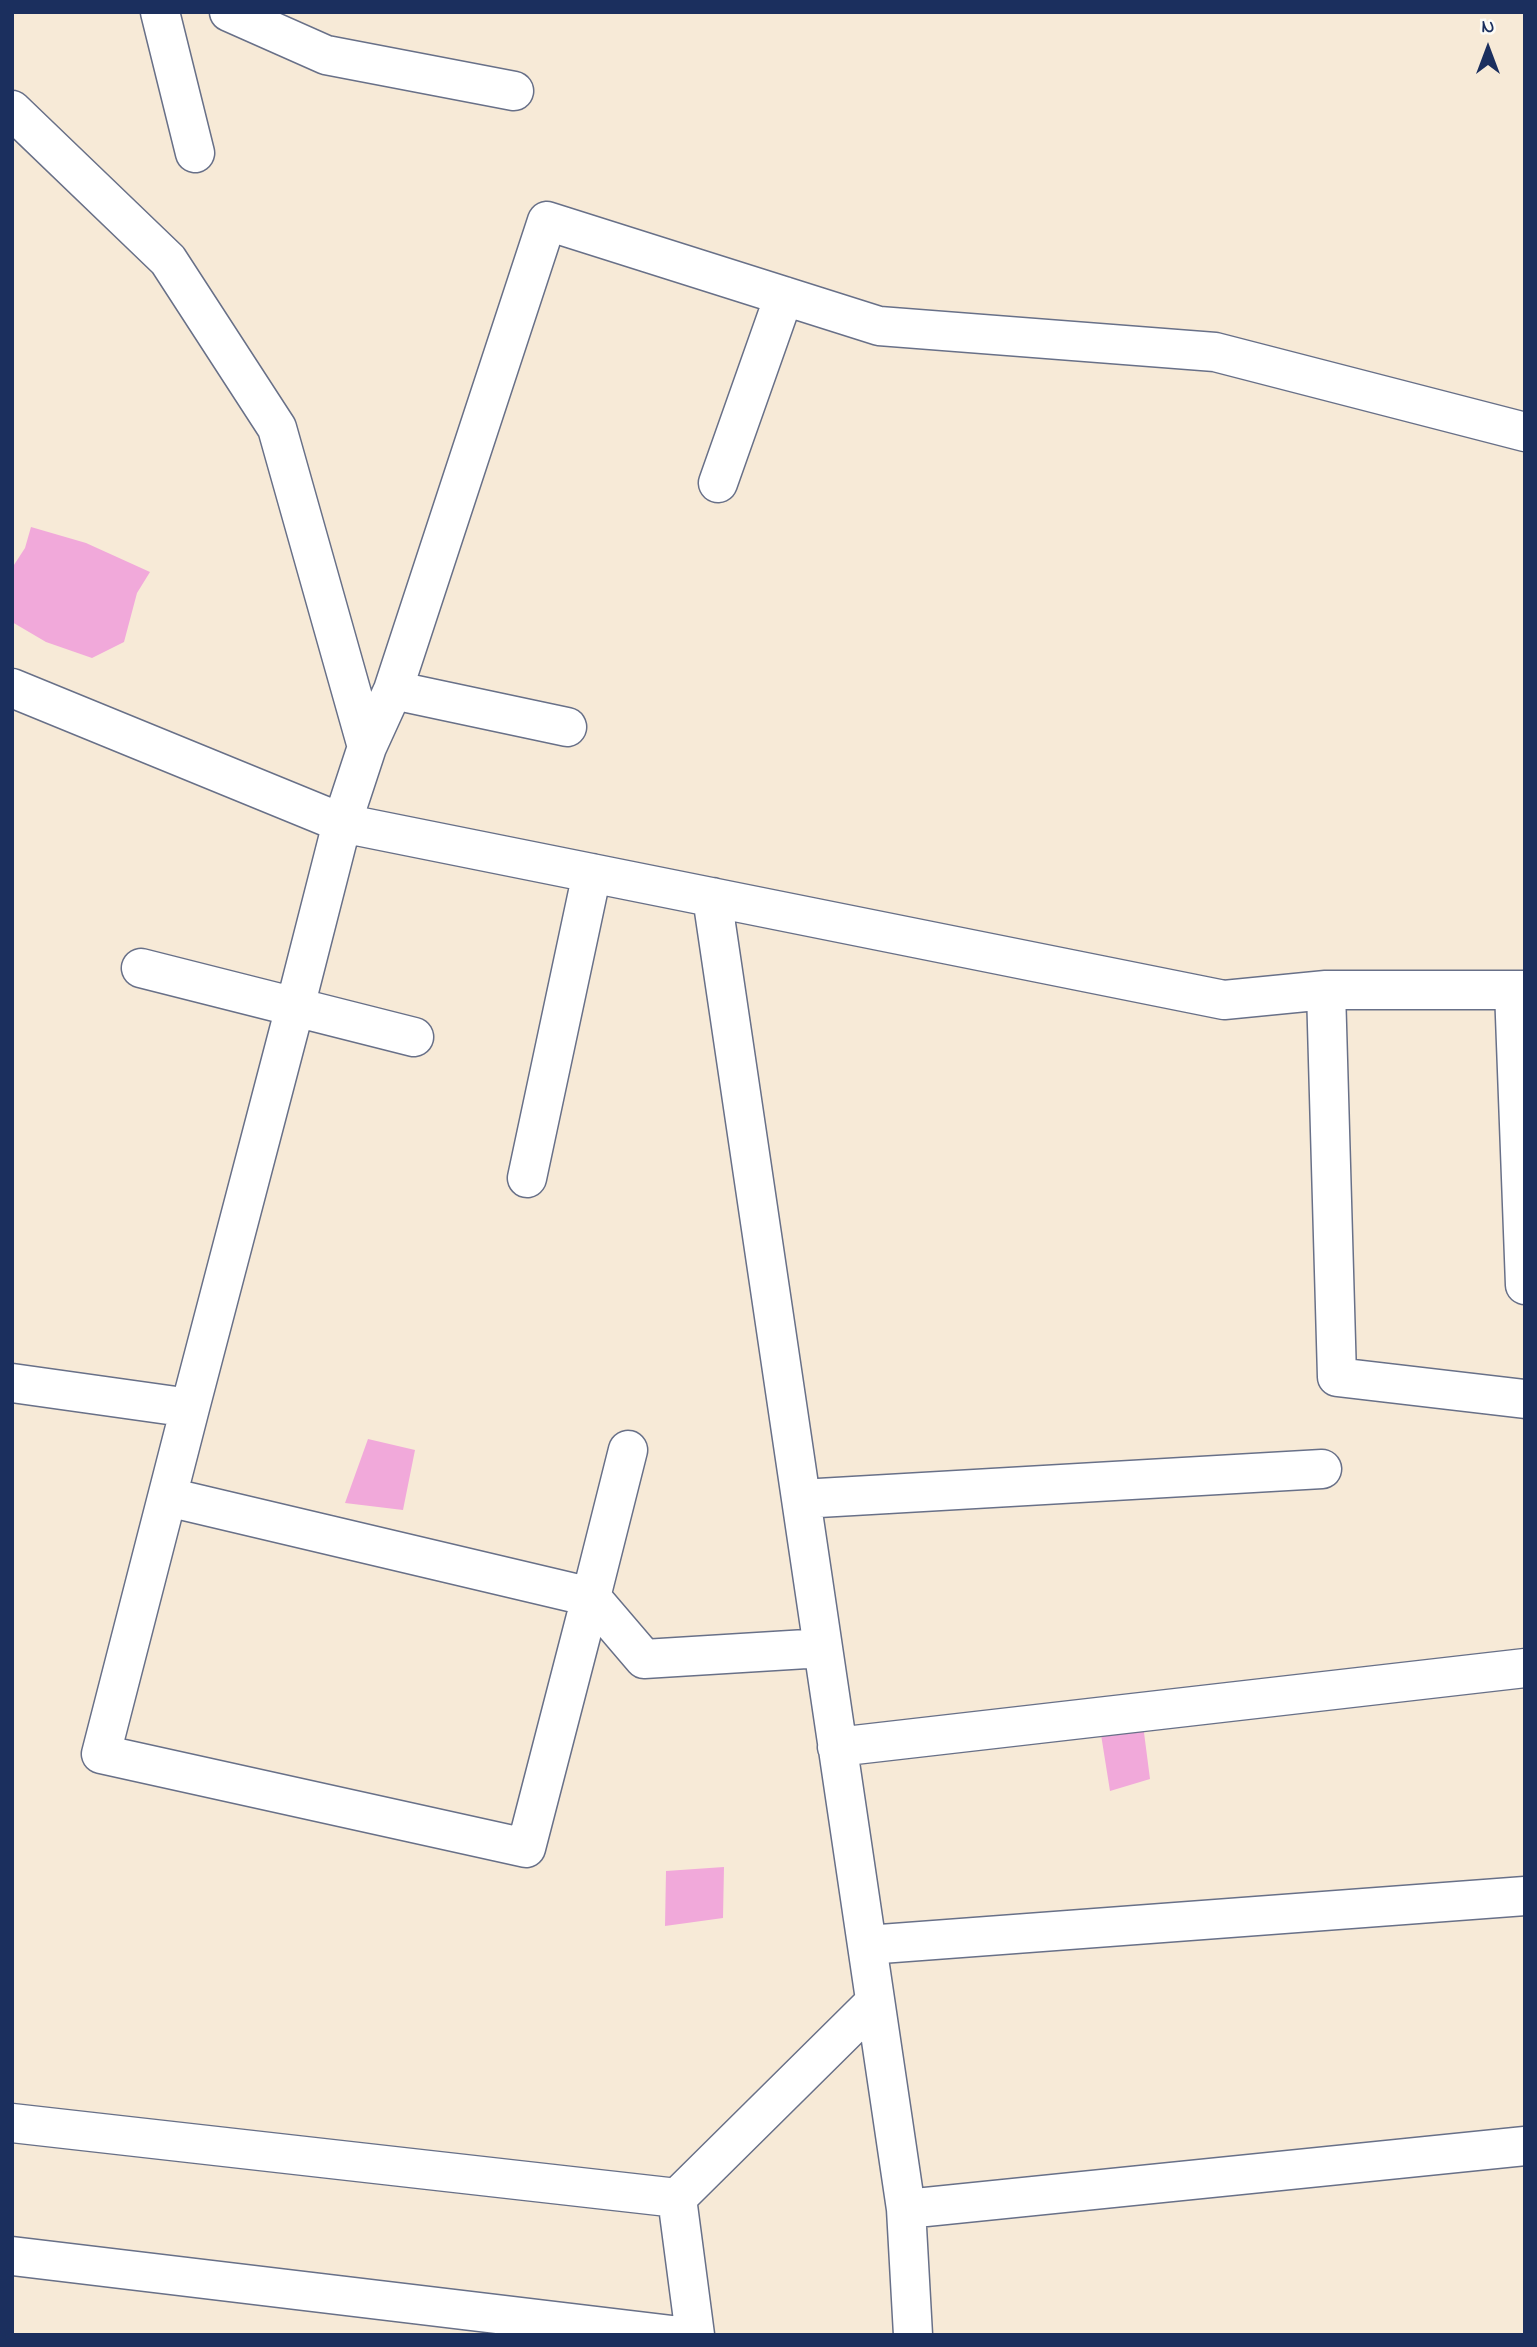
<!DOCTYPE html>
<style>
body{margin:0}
#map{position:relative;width:1537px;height:2347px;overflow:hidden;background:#f7ead7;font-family:"Indie Flower",sans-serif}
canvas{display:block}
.frame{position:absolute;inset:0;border:14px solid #1b2f5e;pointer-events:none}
.north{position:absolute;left:1453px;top:14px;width:70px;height:70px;-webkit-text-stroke:5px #fdfcf7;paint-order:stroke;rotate:0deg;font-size:19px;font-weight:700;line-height:28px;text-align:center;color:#1b2f5e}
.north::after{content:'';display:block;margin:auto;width:24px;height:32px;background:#1b2f5e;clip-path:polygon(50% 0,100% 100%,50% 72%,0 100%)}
</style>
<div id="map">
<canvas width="1537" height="2347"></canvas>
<div class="frame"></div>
<div class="north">N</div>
</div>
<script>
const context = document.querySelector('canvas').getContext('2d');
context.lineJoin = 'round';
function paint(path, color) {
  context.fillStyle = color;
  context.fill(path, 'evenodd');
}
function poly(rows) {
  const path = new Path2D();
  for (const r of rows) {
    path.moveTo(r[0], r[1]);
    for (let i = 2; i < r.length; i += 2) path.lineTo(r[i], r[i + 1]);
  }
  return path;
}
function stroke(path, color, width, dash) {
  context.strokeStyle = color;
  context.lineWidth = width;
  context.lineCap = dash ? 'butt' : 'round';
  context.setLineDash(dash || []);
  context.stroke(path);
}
paint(poly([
 [31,527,86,543,150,572,137,593,124,642,92,658,46,642,12,622,12,568,25,548],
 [368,1439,415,1450,403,1510,345,1503],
 [1142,1717,1150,1779,1110,1791,1099,1722],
 [724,1867,723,1918,665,1926,666,1871]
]), '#f1a9da');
const minor = poly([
 [160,12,195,153],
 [229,12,326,55,514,91],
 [12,110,168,260,277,428,367,747],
 [718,483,784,296],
 [12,688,342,823,1224,1000,1326,990,1525,990],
 [393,690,567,727],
 [712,897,906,2209,1525,2146],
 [141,968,414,1037],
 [1326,990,1337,1377,1525,1399],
 [1514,990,1525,1285],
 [527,1178,592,873],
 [12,1383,190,1408],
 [628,1450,591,1597,644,1659,823,1648],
 [168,1497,591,1597,526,1848,101,1754,190,1408,295,1007,342,823,367,747,393,690,547,221,879,326,1215,352,1525,432],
 [801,1499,1322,1469],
 [837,1747,1525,1668],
 [867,1945,1525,1896],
 [12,2123,677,2198],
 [906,2209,913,2335],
 [12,2256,672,2335],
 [695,2335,677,2198,875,2002]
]);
stroke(minor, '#687088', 41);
stroke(minor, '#fff', 38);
</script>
